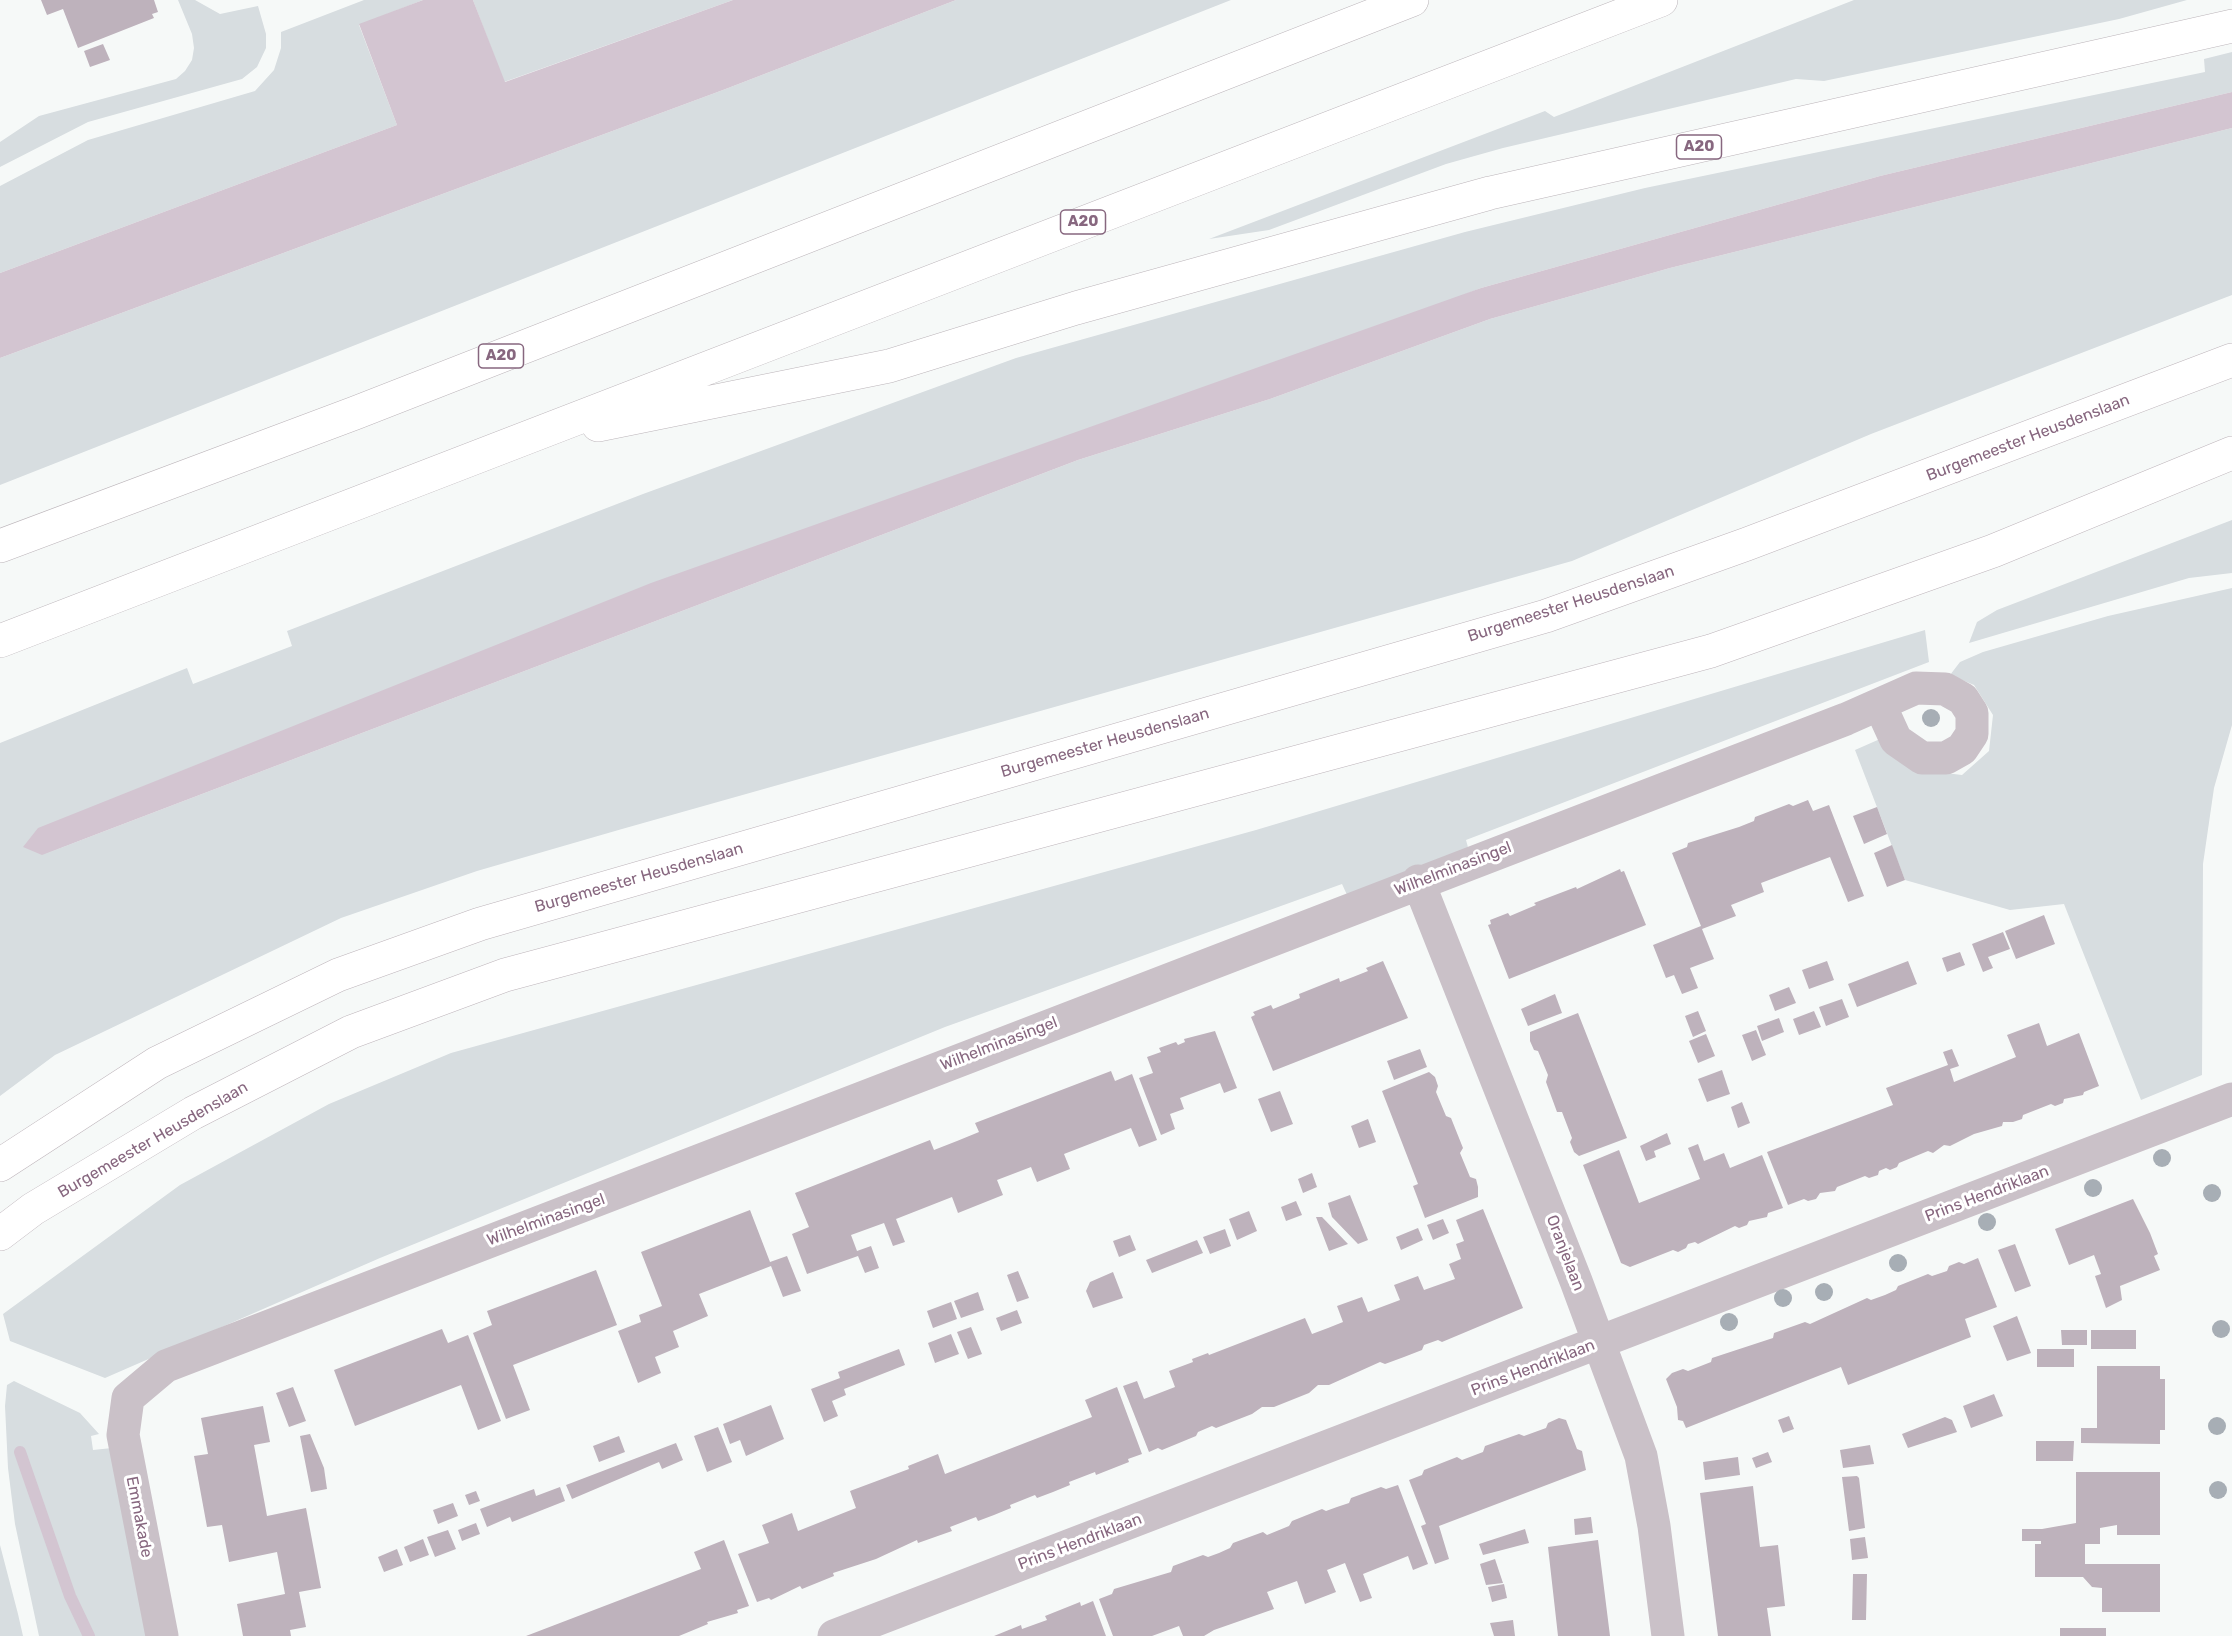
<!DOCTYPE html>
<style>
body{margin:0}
canvas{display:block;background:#f6f9f8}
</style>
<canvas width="2232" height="1636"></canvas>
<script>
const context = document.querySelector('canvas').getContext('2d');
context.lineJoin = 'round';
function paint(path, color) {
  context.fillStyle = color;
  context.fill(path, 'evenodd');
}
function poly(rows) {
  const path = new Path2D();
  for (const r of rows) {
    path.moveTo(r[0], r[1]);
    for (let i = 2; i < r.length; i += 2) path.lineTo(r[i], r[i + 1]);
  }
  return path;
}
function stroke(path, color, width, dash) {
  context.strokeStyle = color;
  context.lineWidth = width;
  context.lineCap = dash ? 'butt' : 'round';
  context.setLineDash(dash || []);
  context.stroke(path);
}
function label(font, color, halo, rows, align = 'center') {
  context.font = font + ' Rubik,sans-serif';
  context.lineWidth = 6;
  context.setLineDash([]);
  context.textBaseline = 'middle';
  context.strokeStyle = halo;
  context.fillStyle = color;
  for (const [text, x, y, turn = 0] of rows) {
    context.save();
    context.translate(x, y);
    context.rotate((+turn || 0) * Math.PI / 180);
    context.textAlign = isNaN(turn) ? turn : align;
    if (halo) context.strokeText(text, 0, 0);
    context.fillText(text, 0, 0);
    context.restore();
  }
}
paint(poly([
 [178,0,195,0,220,14,258,6,266,34,266,48,257,67,242,79,88,122,0,167,0,142,39,116,176,79,185,71,192,60,194,48,192,34],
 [364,0,423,0,359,25,397,125,0,273,0,186,88,140,255,91,274,70,281,48,281,32],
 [473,0,733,0,504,82],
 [956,0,1231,0,0,485,0,358,723,90],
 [1854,0,2187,0,2119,19,1824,81,1796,79,1503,148,1446,164,1269,230,1209,239,1545,111,1554,117],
 [2232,52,2232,92,1880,176,1481,288,42,855,1078,460,1270,399,1490,319,1670,268,2232,128,2232,295,1871,434,1572,561,622,829,477,871,341,918,55,1055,0,1096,0,743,187,668,193,684,292,646,287,631,643,494,1016,358,1465,232,1645,188,2205,72,2204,59],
 [2232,520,2232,573,2189,578,1969,643,1977,622,1997,610],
 [2232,588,2232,725,2214,788,2203,864,2202,1075,2141,1100,2064,904,2010,910,1905,880,1855,750,1880,739,1921,770,1962,775,1989,751,1993,715,1974,685,1950,675,1960,662,1983,652,2108,616],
 [1925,630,1929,662,1466,840,1469,851,1348,897,1342,884,945,1027,380,1258,105,1378,10,1341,3,1314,180,1185,329,1104,451,1053,1256,830],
 [14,1381,80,1413,99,1434,91,1436,93,1450,112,1448,147,1636,39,1636,15,1524,8,1468,5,1406,7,1385],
 [0,1545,18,1614,23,1636,0,1636]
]), '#d7dde0');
paint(poly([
 [423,0,473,0,505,82,733,0,956,0,723,90,0,358,0,273,397,125,359,24],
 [2232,92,2232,128,1670,268,1490,319,1270,399,1078,460,42,855,23,847,38,828,651,583,1481,288,1880,176]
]), '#d3c5d1');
stroke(poly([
 [20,1452,70,1596,89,1636]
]), '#d3c5d1', 12);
paint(poly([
 [41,0,154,0,158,12,152,14,154,18,78,48,63,9,47,15],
 [103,44,110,60,90,67,84,51],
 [1808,800,1813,811,1829,805,1864,896,1848,902,1830,857,1761,883,1764,892,1731,905,1736,916,1702,929,1714,959,1690,968,1698,988,1682,994,1674,975,1666,978,1653,945,1701,926,1672,853,1687,847,1688,843,1739,827,1754,821,1755,817,1789,804,1793,806],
 [1877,807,1887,834,1864,844,1853,816],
 [1892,845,1905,880,1887,887,1874,853],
 [1620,869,1621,872,1624,871,1646,925,1509,979,1488,925,1491,924,1490,920,1508,913,1510,916,1536,905,1534,903,1576,887,1577,889],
 [2044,915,2055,944,2016,959,2005,931],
 [2003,932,2010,949,1988,957,1993,968,1983,972,1972,944],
 [1960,952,1965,965,1947,972,1942,958],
 [1383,961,1408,1018,1273,1071,1251,1017,1255,1015,1253,1012,1271,1005,1273,1009,1300,998,1299,994,1339,978,1340,982,1353,977,1368,971,1366,968],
 [1827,961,1834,980,1809,989,1802,970],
 [1908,961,1917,984,1857,1007,1848,984],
 [1789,987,1796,1003,1775,1011,1769,995],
 [1555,994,1562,1013,1528,1026,1521,1009],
 [1842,999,1849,1017,1826,1026,1819,1007],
 [1698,1011,1706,1031,1693,1037,1685,1016],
 [1814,1011,1821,1027,1799,1035,1793,1019],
 [1578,1013,1627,1138,1579,1156,1574,1152,1570,1142,1572,1138,1562,1112,1557,1112,1546,1082,1548,1075,1538,1051,1534,1050,1530,1041,1530,1032],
 [1779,1018,1784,1032,1762,1041,1757,1026],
 [2039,1023,2047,1046,2079,1033,2099,1086,2084,1092,2083,1095,2064,1099,2063,1103,2055,1106,2051,1104,2023,1115,2022,1119,2013,1122,2003,1122,2002,1126,1974,1134,1950,1146,1944,1145,1933,1153,1928,1151,1899,1163,1897,1167,1890,1170,1886,1168,1879,1171,1878,1175,1869,1178,1865,1176,1837,1187,1835,1191,1820,1193,1816,1199,1808,1201,1804,1199,1788,1205,1767,1152,1893,1105,1886,1088,1948,1065,1943,1052,1952,1049,1959,1066,1950,1069,1954,1082,2016,1057,2007,1035],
 [1756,1030,1766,1055,1752,1061,1742,1035],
 [1215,1031,1237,1088,1224,1093,1220,1083,1180,1098,1184,1109,1170,1114,1175,1129,1161,1135,1139,1078,1153,1073,1147,1057,1161,1052,1159,1048,1176,1042,1178,1045,1185,1042,1184,1039],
 [1706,1034,1715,1056,1698,1063,1689,1041],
 [1420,1049,1427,1067,1394,1080,1387,1061],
 [1722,1070,1730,1094,1707,1102,1698,1079],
 [1111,1071,1115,1081,1132,1074,1157,1140,1139,1147,1131,1128,1064,1154,1070,1169,1037,1182,1031,1167,997,1180,1003,1195,958,1213,952,1197,896,1219,905,1242,893,1246,884,1223,851,1235,857,1251,871,1246,879,1268,865,1273,858,1256,807,1274,792,1234,809,1227,795,1193,930,1140,934,1150,957,1141,979,1132,975,1123],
 [1429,1072,1435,1077,1438,1086,1436,1092,1446,1116,1451,1118,1463,1148,1460,1153,1470,1177,1476,1179,1478,1187,1478,1197,1425,1218,1413,1186,1418,1184,1382,1091],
 [1280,1091,1293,1124,1271,1132,1258,1099],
 [1742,1102,1750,1123,1738,1128,1731,1107],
 [1368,1119,1376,1142,1359,1148,1351,1126],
 [1667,1133,1671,1144,1654,1151,1656,1157,1646,1161,1640,1146],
 [1698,1144,1704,1161,1724,1153,1730,1168,1762,1155,1783,1208,1768,1213,1767,1217,1749,1221,1747,1225,1739,1228,1735,1226,1698,1244,1695,1242,1688,1244,1686,1248,1678,1252,1673,1250,1630,1267,1621,1263,1583,1165,1619,1150,1639,1203,1700,1179,1688,1148],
 [1312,1173,1317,1187,1303,1193,1298,1179],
 [1350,1195,1368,1240,1358,1244,1332,1217,1328,1203],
 [2133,1199,2150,1233,2158,1254,2154,1256,2160,1270,2120,1286,2122,1300,2106,1308,2095,1276,2101,1274,2094,1255,2069,1265,2055,1229],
 [1296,1201,1302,1215,1286,1221,1281,1207],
 [1483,1209,1523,1308,1442,1342,1438,1340,1424,1345,1422,1350,1404,1357,1385,1364,1380,1362,1329,1385,1318,1385,1309,1393,1274,1407,1262,1407,1252,1414,1216,1428,1212,1426,1198,1432,1196,1436,1162,1450,1158,1448,1149,1452,1123,1386,1137,1381,1144,1399,1175,1387,1169,1371,1193,1362,1192,1359,1208,1353,1209,1355,1305,1318,1312,1334,1328,1328,1343,1322,1337,1306,1362,1297,1368,1312,1400,1300,1394,1285,1418,1276,1424,1290,1455,1279,1449,1264,1461,1259,1456,1244,1464,1241,1456,1220],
 [750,1210,770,1262,787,1256,801,1291,783,1297,771,1266,699,1294,708,1316,673,1331,679,1347,655,1357,661,1373,638,1383,618,1331,641,1322,639,1315,662,1306,641,1252],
 [1249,1211,1257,1231,1237,1240,1229,1219],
 [1316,1217,1322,1217,1348,1244,1329,1251],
 [1443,1219,1449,1233,1433,1240,1427,1225],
 [1418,1228,1423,1240,1401,1250,1396,1237],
 [1225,1229,1231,1246,1210,1254,1203,1237],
 [1130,1235,1136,1250,1119,1257,1113,1241],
 [1197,1240,1203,1253,1152,1273,1146,1260],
 [2015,1244,2031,1286,2015,1292,1998,1250],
 [1978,1258,1997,1307,1965,1319,1971,1337,1848,1385,1841,1367,1686,1428,1683,1421,1678,1420,1677,1407,1666,1379,1672,1373,1683,1369,1688,1371,1711,1362,1712,1358,1773,1338,1774,1333,1805,1322,1810,1324,1867,1298,1871,1300,1885,1295,1896,1290,1898,1286,1928,1274,1932,1276,1947,1271,1949,1266,1959,1262,1964,1264],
 [596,1270,617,1325,513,1365,530,1410,506,1419,473,1333,492,1325,487,1311],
 [1018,1271,1029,1298,1017,1302,1007,1275],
 [1113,1272,1123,1298,1093,1308,1086,1291,1090,1282],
 [978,1292,984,1310,961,1318,954,1301],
 [951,1302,957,1319,933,1328,927,1311],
 [1017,1310,1022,1323,1001,1331,996,1318],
 [2017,1316,2031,1353,2007,1361,1993,1326],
 [971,1327,982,1354,968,1359,957,1332],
 [442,1329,448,1343,468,1335,501,1421,478,1430,461,1385,355,1426,334,1370],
 [2061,1330,2087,1330,2087,1345,2062,1345],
 [2091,1330,2136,1330,2136,1349,2091,1349],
 [951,1334,959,1354,935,1363,928,1343],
 [899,1349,905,1365,844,1389,846,1395,832,1401,838,1416,824,1422,811,1389,840,1378,838,1372],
 [2037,1349,2074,1349,2074,1367,2037,1367],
 [2097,1366,2160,1366,2160,1379,2165,1379,2165,1430,2160,1430,2160,1444,2081,1443,2081,1428,2097,1428],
 [293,1387,306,1421,289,1427,276,1393],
 [1117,1387,1142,1454,1128,1459,1129,1462,1096,1475,1095,1472,1069,1482,1070,1485,1053,1492,1037,1498,1035,1495,1010,1505,1011,1508,994,1515,978,1521,976,1517,950,1527,952,1531,918,1543,917,1540,876,1559,833,1573,834,1576,802,1589,800,1586,771,1600,769,1598,757,1602,738,1554,769,1543,762,1525,792,1513,798,1531,856,1508,850,1491,909,1469,908,1466,938,1454,945,1474,1092,1417,1085,1400],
 [1994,1394,2003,1416,1971,1428,1963,1406],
 [771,1405,784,1439,746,1456,740,1440,730,1444,723,1424],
 [263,1406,270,1442,254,1445,267,1516,306,1508,321,1588,299,1592,306,1627,290,1630,291,1636,243,1636,237,1604,285,1594,277,1552,229,1562,222,1525,207,1527,194,1456,208,1454,201,1418],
 [1789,1416,1794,1429,1783,1433,1778,1420],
 [1945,1417,1952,1420,1957,1432,1908,1448,1902,1434],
 [1559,1418,1566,1420,1577,1449,1582,1451,1586,1470,1439,1526,1449,1559,1435,1564,1421,1526,1426,1524,1409,1480,1422,1475,1424,1470,1457,1457,1462,1460,1483,1452,1485,1446,1519,1434,1524,1436,1546,1428,1548,1423],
 [718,1427,732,1462,707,1472,694,1436],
 [310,1434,324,1468,327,1489,311,1492,300,1436],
 [619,1436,625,1452,599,1462,593,1446],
 [2036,1441,2074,1441,2073,1461,2036,1461],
 [676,1443,683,1460,662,1469,659,1462,572,1499,566,1485],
 [1870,1445,1874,1464,1843,1468,1840,1450],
 [1768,1452,1772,1462,1756,1468,1752,1458],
 [1738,1457,1740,1475,1705,1480,1703,1462],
 [2076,1472,2160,1472,2160,1535,2117,1535,2117,1525,2100,1528,2100,1544,2085,1544,2085,1564,2160,1564,2160,1612,2102,1612,2102,1588,2092,1587,2083,1577,2035,1577,2035,1544,2041,1544,2041,1541,2022,1541,2022,1529,2042,1529,2076,1523],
 [1857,1476,1859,1478,1865,1528,1849,1531,1842,1477],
 [1398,1485,1428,1564,1413,1570,1408,1556,1363,1574,1372,1598,1360,1602,1345,1563,1327,1570,1336,1592,1305,1604,1297,1581,1267,1592,1274,1609,1214,1630,1204,1636,1183,1636,1179,1626,1152,1636,1113,1636,1099,1599,1112,1594,1114,1589,1171,1572,1173,1566,1203,1555,1208,1557,1219,1553,1230,1548,1233,1543,1263,1532,1267,1535,1289,1526,1292,1521,1322,1509,1326,1511,1337,1507,1349,1503,1351,1498,1381,1487,1386,1489],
 [1753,1486,1760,1547,1778,1545,1785,1606,1767,1608,1771,1636,1718,1636,1700,1493],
 [560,1487,565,1501,512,1522,510,1517,487,1527,480,1509,534,1489,536,1496],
 [476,1491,480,1501,469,1505,465,1495],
 [453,1503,458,1516,438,1524,433,1510],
 [1591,1517,1593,1533,1575,1535,1574,1519],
 [476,1523,480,1534,462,1541,458,1530],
 [1525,1529,1529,1543,1483,1555,1479,1544],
 [448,1530,456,1549,435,1557,427,1537],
 [1865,1537,1868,1558,1852,1560,1850,1539],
 [423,1539,429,1555,410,1562,404,1547],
 [724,1540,749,1606,737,1610,738,1613,707,1622,708,1624,679,1636,526,1636,701,1569,694,1552],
 [1598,1540,1610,1636,1558,1636,1548,1547],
 [397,1549,403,1565,384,1572,378,1557],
 [1495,1559,1503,1583,1486,1585,1480,1564],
 [1853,1574,1867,1574,1866,1620,1852,1620],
 [1504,1584,1507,1598,1492,1602,1488,1587],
 [1093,1601,1106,1636,994,1636,1021,1625,1022,1629,1047,1620,1045,1616,1080,1602,1081,1606],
 [1513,1620,1515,1636,1494,1636,1490,1623],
 [2060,1628,2106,1628,2106,1636,2060,1636]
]), '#beb2bc');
const major = poly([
 [0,1165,157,1063,338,975,480,924,1546,616,1747,544,2232,360],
 [0,1234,33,1209,193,1113,351,1032,505,975,1711,651,1993,551,2232,453]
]);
const highway = poly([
 [598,425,889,366,1076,308,1490,193,2232,26],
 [0,546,355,413,1412,0],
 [0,641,1661,0]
]);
stroke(major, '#beb5bb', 34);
stroke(highway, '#bcb5ba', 34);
stroke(poly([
 [1418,881,1576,1281,1641,1456,1654,1526,1668,1636],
 [162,1636,123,1435,128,1398,166,1366,1846,719,1916,688,1945,689,1963,699,1972,713,1972,734,1962,749,1946,758,1922,758,1896,740,1880,705],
 [834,1636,2232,1099]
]), '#cac1c8', 33);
stroke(major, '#fff', 33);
stroke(highway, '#fff', 33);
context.fillStyle = '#a7aeb5';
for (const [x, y] of [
 [1931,718],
 [2162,1158],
 [2093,1188],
 [2212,1193],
 [1987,1222],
 [1898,1263],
 [1824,1292],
 [1783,1298],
 [1729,1322],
 [2221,1329],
 [2217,1426],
 [2218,1490]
]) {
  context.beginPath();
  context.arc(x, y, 9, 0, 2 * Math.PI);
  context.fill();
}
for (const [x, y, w] of [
 [1699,147,45],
 [1083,222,45],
 [501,356,45]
]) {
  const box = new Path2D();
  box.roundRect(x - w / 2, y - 12, w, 24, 4.5);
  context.fillStyle = '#fff';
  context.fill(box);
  stroke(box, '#87677f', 1.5);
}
label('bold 15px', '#87677f', null, [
 ["A20",1699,147],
 ["A20",1083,222],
 ["A20",501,356]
]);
label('16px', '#87677f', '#fff', [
 ["Burgemeester Heusdenslaan",2028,438,-21],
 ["Burgemeester Heusdenslaan",1571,604,-18],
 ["Burgemeester Heusdenslaan",1105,743,-16],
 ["Wilhelminasingel",1453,869,-21],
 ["Burgemeester Heusdenslaan",639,878,-16],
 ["Wilhelminasingel",999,1044,-21],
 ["Burgemeester Heusdenslaan",153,1140,-30],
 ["Prins Hendriklaan",1987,1194,-21],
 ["Wilhelminasingel",546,1220,-20],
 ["Oranjelaan",1565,1253,69],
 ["Prins Hendriklaan",1533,1368,-21],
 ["Emmakade",139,1517,79],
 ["Prins Hendriklaan",1080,1542,-21]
]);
</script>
